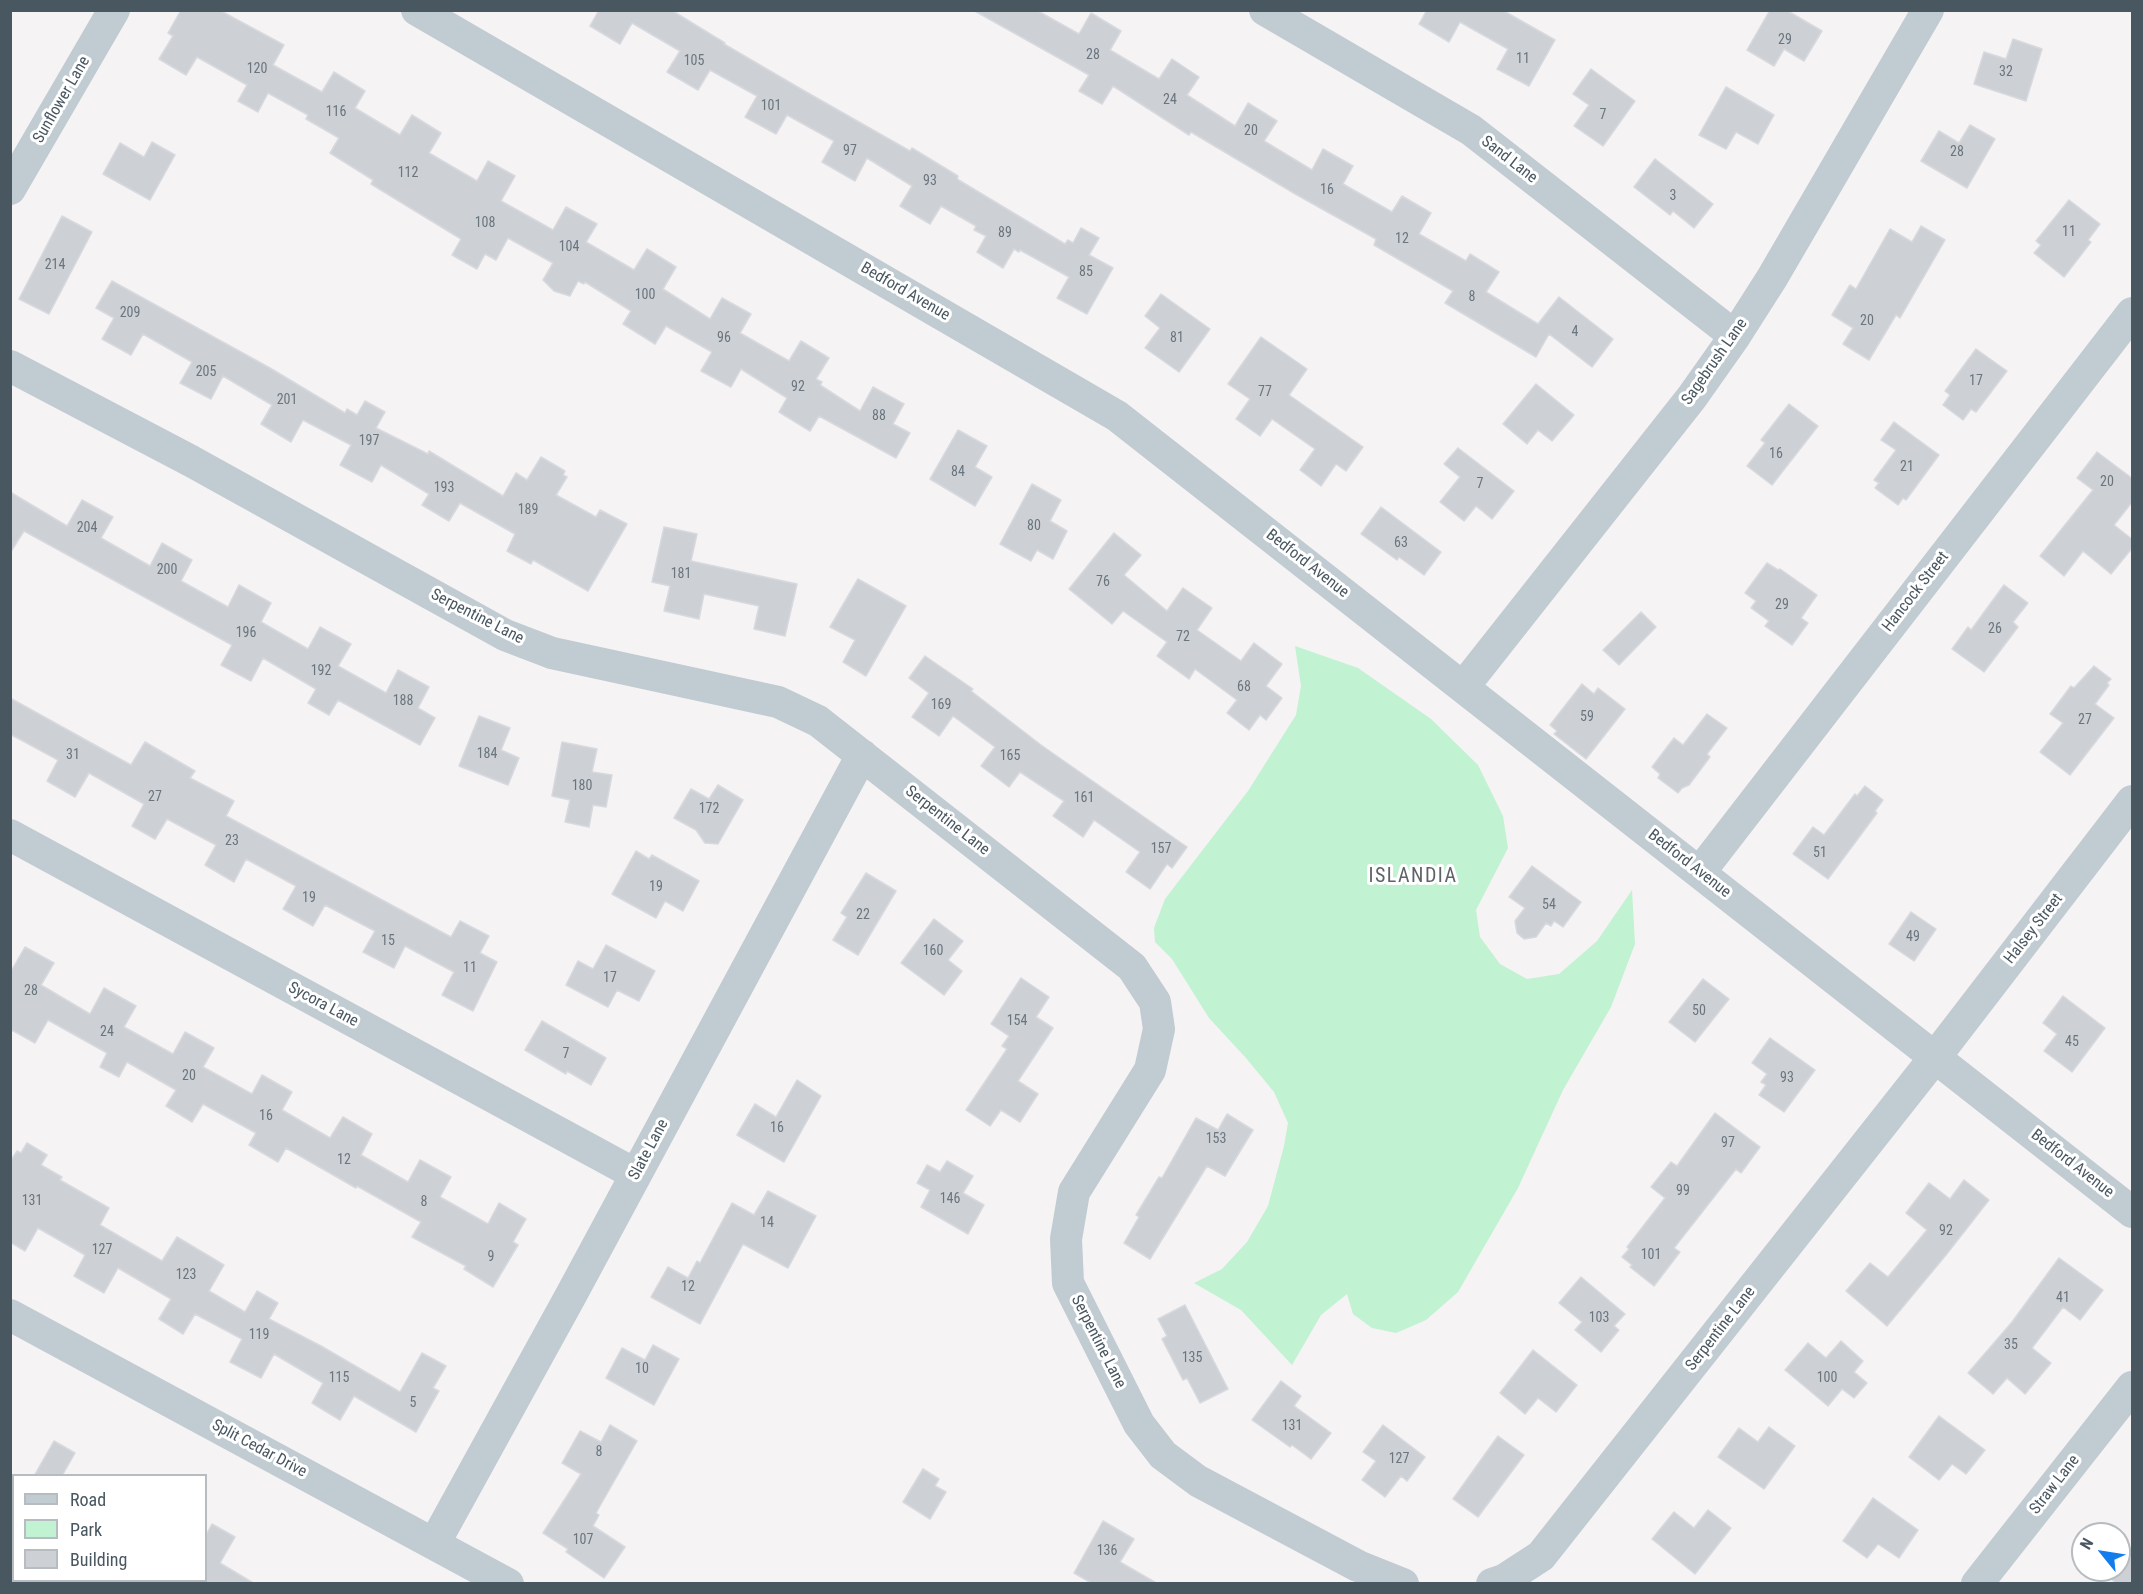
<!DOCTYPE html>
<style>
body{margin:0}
#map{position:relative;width:2143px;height:1594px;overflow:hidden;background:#f5f3f3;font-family:"Roboto Condensed",sans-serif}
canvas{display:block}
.frame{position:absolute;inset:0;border:12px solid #495761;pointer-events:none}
.legend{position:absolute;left:12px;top:1474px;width:195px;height:108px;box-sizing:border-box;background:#fff;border:2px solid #b6bcc0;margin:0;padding:8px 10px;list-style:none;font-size:18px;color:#495761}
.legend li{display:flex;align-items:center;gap:12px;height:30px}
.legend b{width:30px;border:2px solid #b6bcc0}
.north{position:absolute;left:2071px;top:1522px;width:60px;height:60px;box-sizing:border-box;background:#fff;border:2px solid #b6bcc0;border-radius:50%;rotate:300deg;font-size:16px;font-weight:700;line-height:24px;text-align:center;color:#495761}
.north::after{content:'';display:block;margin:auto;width:21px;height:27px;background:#147dee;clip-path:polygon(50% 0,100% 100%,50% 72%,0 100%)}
</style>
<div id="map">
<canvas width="2143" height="1594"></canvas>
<div class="frame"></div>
<ul class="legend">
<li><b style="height:8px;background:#c0cbd2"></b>Road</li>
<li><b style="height:16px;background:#c1f2d2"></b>Park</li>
<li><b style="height:16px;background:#cdd0d5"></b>Building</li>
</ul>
<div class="north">N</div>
</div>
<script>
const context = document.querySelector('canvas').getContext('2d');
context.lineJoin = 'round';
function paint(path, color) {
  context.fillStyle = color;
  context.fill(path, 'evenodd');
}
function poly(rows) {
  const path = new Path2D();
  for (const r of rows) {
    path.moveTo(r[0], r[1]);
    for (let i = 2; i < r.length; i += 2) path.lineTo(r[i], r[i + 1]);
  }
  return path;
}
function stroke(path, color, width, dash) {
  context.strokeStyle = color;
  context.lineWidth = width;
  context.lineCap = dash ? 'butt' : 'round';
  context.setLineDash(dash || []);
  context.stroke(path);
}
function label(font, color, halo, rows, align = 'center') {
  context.font = font + ' "Roboto Condensed",sans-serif';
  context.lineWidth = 6;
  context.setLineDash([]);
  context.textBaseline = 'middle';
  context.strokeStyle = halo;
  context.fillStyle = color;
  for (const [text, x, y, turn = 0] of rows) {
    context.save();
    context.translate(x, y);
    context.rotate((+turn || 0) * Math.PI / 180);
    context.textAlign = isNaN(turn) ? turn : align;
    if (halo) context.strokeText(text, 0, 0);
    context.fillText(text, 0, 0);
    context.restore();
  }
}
paint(poly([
 [1295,646,1358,668,1431,719,1478,765,1503,816,1508,848,1476,910,1480,937,1500,964,1527,979,1559,974,1597,941,1632,890,1635,944,1611,1007,1563,1090,1518,1188,1458,1292,1426,1320,1396,1333,1372,1328,1353,1314,1347,1294,1321,1315,1292,1365,1241,1310,1194,1283,1222,1269,1247,1242,1268,1206,1284,1146,1288,1123,1274,1092,1246,1058,1209,1018,1172,959,1155,942,1154,928,1165,899,1248,791,1296,715,1301,686]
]), '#c1f2d2');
const building = poly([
 [181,10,219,10,284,45,273,65,322,92,334,72,365,91,355,108,400,135,412,115,441,133,429,153,477,181,488,161,515,176,501,201,553,230,566,207,597,224,586,242,634,270,647,249,676,267,663,289,710,319,722,298,751,314,740,333,789,361,801,341,829,358,816,379,822,382,820,385,860,411,873,387,904,404,893,424,910,433,896,458,819,416,810,431,779,412,787,398,741,369,731,387,701,371,712,352,666,326,655,344,623,324,631,311,585,282,584,284,578,281,570,296,554,291,543,280,553,263,508,238,496,260,485,254,477,269,452,255,461,239,371,184,373,180,330,153,339,138,306,119,308,115,268,93,258,112,238,101,247,85,197,57,186,75,159,59,173,36,168,33,181,10],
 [599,10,671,10,725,43,724,44,801,89,910,151,912,148,958,176,957,179,1065,244,1068,240,1073,243,1081,228,1099,238,1089,255,1113,268,1087,314,1057,298,1069,277,1020,250,1019,252,1014,249,1003,268,977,252,986,236,974,230,976,226,941,206,930,224,900,206,912,186,867,158,855,181,822,162,834,141,787,115,776,134,745,117,757,96,710,70,698,90,667,72,680,51,632,23,620,44,590,26,599,10],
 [973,10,1036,10,1079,34,1091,13,1121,31,1110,50,1159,79,1172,59,1199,77,1187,95,1235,126,1248,103,1277,121,1264,141,1312,170,1323,149,1353,166,1343,184,1392,212,1402,196,1431,213,1419,234,1466,261,1470,254,1499,272,1486,292,1538,324,1559,297,1613,339,1592,367,1549,334,1536,357,1445,303,1453,291,1374,245,1376,239,1297,195,1191,132,1189,135,1113,86,1102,104,1079,91,1089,75,973,10],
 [1427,10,1502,10,1555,40,1529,86,1497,69,1508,49,1460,22,1449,42,1419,24,1427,10],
 [1770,10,1786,10,1822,31,1804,61,1784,49,1774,66,1747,50,1770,10],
 [2013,39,2042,49,2026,101,1974,84,1984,52,2006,59,2013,39],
 [1591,69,1635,101,1603,146,1574,126,1589,105,1573,94,1591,69],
 [1726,87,1774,115,1758,144,1736,132,1726,149,1699,135,1726,87],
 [1970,125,1995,139,1967,188,1921,161,1939,131,1959,143,1970,125],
 [152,142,175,155,150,200,103,174,120,143,144,157,152,142],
 [1655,159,1713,204,1694,228,1673,211,1670,215,1634,187,1655,159],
 [2069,200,2100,224,2088,240,2091,242,2064,277,2034,253,2041,245,2036,241,2069,200],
 [62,216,92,232,49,314,19,299,62,216],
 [1921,226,1945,240,1900,318,1896,315,1869,360,1843,344,1853,328,1832,315,1850,285,1856,289,1890,229,1912,242,1921,226],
 [112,281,270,368,345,413,347,409,357,415,365,401,385,412,376,428,428,454,429,451,503,496,516,473,527,480,541,457,565,471,563,475,567,477,556,495,596,517,600,510,627,524,588,591,533,560,531,564,507,551,515,534,460,503,449,521,422,505,429,494,381,465,372,482,340,465,351,445,303,420,291,442,261,424,272,405,223,376,211,399,180,383,192,362,143,334,131,355,102,339,114,318,96,308,112,281],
 [1161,294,1210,329,1179,372,1145,348,1160,328,1145,316,1161,294],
 [1261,337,1307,369,1289,395,1363,447,1346,471,1336,464,1321,486,1300,470,1315,449,1272,419,1260,436,1236,419,1250,399,1228,384,1261,337],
 [1976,349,2007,371,1976,412,1971,409,1963,420,1943,405,1950,395,1945,391,1976,349],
 [1536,384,1574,415,1552,441,1538,430,1527,444,1503,424,1536,384],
 [1789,404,1818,426,1772,485,1747,466,1765,443,1761,440,1789,404],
 [1894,422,1939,455,1906,500,1903,498,1898,505,1875,488,1879,483,1874,480,1896,450,1881,440,1894,422],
 [958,430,987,446,975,467,992,477,975,506,930,479,958,430],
 [1458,448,1514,491,1492,519,1476,506,1464,521,1440,502,1460,477,1444,464,1458,448],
 [2097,452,2133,479,2133,501,2114,525,2133,540,2133,547,2111,574,2083,551,2064,576,2040,556,2093,490,2077,478,2097,452],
 [1032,484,1061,500,1050,521,1067,531,1053,559,1037,550,1031,561,1000,544,1032,484],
 [10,492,67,526,82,500,113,517,101,538,150,566,162,543,192,560,181,581,228,607,239,585,271,603,261,622,308,649,320,627,351,644,338,666,386,693,398,670,429,687,418,708,435,718,420,745,338,700,329,715,308,703,316,689,263,658,251,681,221,665,232,645,24,531,10,553,10,492],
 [1381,507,1441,552,1424,575,1399,557,1397,560,1361,534,1381,507],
 [664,527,697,534,691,561,797,584,785,636,754,629,759,606,704,594,699,619,664,611,670,586,652,582,664,527],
 [1114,533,1141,555,1124,575,1167,611,1183,588,1212,608,1197,630,1241,661,1254,643,1282,664,1266,686,1282,698,1266,720,1260,715,1249,730,1227,713,1237,700,1195,669,1189,679,1157,656,1167,642,1123,611,1112,624,1069,589,1114,533],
 [1767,563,1778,570,1780,569,1817,595,1801,618,1808,623,1792,645,1765,626,1769,621,1751,608,1756,601,1745,593,1767,563],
 [858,579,906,606,866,676,843,662,855,640,830,627,858,579],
 [2004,585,2028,603,2013,622,2018,627,1984,672,1952,649,1968,627,1971,630,2004,585],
 [1641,612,1656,627,1619,665,1603,650,1641,612],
 [925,656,973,689,971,691,1041,745,1187,847,1172,868,1167,864,1150,889,1126,872,1140,852,1094,820,1083,837,1053,816,1064,801,1020,772,1009,787,981,766,995,747,953,716,939,736,912,717,929,693,909,678,925,656],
 [2094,666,2111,679,2107,683,2109,685,2095,704,2114,718,2070,775,2040,752,2063,723,2050,714,2071,686,2074,688,2094,666],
 [1582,684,1594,694,1598,688,1625,709,1586,759,1554,734,1557,731,1550,725,1582,684],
 [10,698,131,765,145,742,195,771,190,778,234,801,226,816,451,937,460,921,489,936,480,953,497,962,473,1011,442,995,454,972,405,946,394,968,363,952,375,931,325,905,313,926,283,909,296,886,246,859,234,882,205,865,216,845,167,819,155,839,132,826,144,804,89,773,75,797,47,781,58,760,10,734,10,698],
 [1707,714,1727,728,1707,754,1710,757,1689,785,1682,788,1678,793,1658,778,1660,774,1652,767,1674,738,1683,745,1707,714],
 [479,716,510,728,501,750,519,758,508,785,459,766,479,716],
 [562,742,597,749,592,772,612,775,606,807,593,805,589,827,565,822,570,800,552,796,562,742],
 [718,785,743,800,718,844,705,843,696,830,674,818,691,789,709,799,718,785],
 [1865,786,1883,800,1875,811,1877,813,1828,879,1793,854,1813,827,1824,835,1855,794,1857,796,1865,786],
 [636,851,649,859,652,855,699,881,683,911,665,901,656,918,612,894,636,851],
 [1532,866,1581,902,1563,927,1554,921,1551,926,1546,923,1536,937,1524,939,1517,933,1515,921,1525,908,1509,897,1532,866],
 [866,873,896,891,858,955,833,940,847,917,841,913,866,873],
 [1911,912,1936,929,1914,961,1889,944,1911,912],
 [934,919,963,941,948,960,962,971,944,995,901,963,934,919],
 [606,945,655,971,639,1001,617,990,608,1007,566,985,578,961,593,969,606,945],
 [25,947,54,963,41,985,90,1014,104,988,136,1006,124,1027,173,1054,185,1032,214,1048,203,1067,252,1094,262,1075,292,1092,282,1110,330,1138,343,1117,372,1134,361,1155,408,1182,420,1160,451,1177,440,1197,488,1224,499,1203,526,1219,513,1242,518,1245,493,1287,464,1269,466,1266,412,1237,421,1222,357,1186,356,1188,286,1148,278,1162,249,1145,256,1133,203,1104,192,1122,166,1106,176,1090,127,1062,119,1077,100,1067,107,1053,48,1020,35,1043,10,1029,10,973,25,947],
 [1021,978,1049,997,1036,1017,1053,1028,1018,1081,1038,1094,1020,1122,1001,1110,990,1126,966,1110,1007,1049,1002,1046,1009,1036,991,1024,1021,978],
 [1703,979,1729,999,1695,1042,1669,1022,1703,979],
 [2063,996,2105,1028,2072,1072,2044,1051,2057,1034,2043,1023,2063,996],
 [542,1021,606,1058,591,1085,567,1071,566,1074,525,1050,542,1021],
 [1770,1038,1815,1070,1784,1112,1759,1095,1766,1085,1761,1082,1767,1074,1752,1063,1770,1038],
 [797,1080,821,1096,784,1162,737,1135,755,1104,776,1117,797,1080],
 [1715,1113,1760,1147,1741,1173,1736,1169,1674,1248,1680,1252,1654,1286,1630,1267,1632,1265,1622,1257,1629,1249,1627,1247,1665,1198,1651,1187,1671,1162,1677,1166,1715,1113],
 [1227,1114,1253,1130,1225,1176,1207,1166,1150,1259,1124,1243,1139,1217,1136,1215,1159,1177,1162,1178,1196,1118,1218,1130,1227,1114],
 [27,1143,47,1155,41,1165,62,1177,60,1180,109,1208,100,1225,162,1261,177,1237,224,1265,209,1291,245,1312,257,1291,278,1303,269,1319,321,1346,400,1392,422,1353,446,1366,433,1388,439,1391,416,1432,354,1396,340,1420,312,1403,323,1383,274,1354,261,1378,230,1362,242,1339,195,1314,183,1334,159,1319,171,1299,118,1268,104,1293,74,1276,85,1255,38,1228,25,1251,10,1242,10,1162,17,1151,21,1153,27,1143],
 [947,1161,973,1176,963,1193,984,1205,968,1234,921,1207,930,1190,917,1183,927,1165,940,1172,947,1161],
 [1964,1180,1989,1200,1946,1255,1887,1326,1846,1291,1870,1263,1888,1277,1927,1230,1906,1213,1929,1183,1950,1199,1964,1180],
 [768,1191,816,1216,788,1268,743,1244,700,1324,651,1297,668,1267,688,1278,697,1261,700,1263,732,1203,754,1215,768,1191],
 [2059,1258,2103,1290,2080,1320,2063,1307,2032,1348,2051,1363,2025,1394,2007,1378,1993,1394,1968,1373,2012,1322,2059,1258],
 [1581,1277,1625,1314,1614,1326,1619,1330,1601,1352,1575,1330,1582,1322,1559,1303,1581,1277],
 [1185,1305,1228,1389,1200,1403,1187,1378,1183,1380,1162,1339,1167,1336,1158,1319,1185,1305],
 [1841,1341,1863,1361,1854,1372,1867,1383,1854,1398,1842,1389,1828,1406,1785,1370,1808,1343,1826,1358,1841,1341],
 [653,1345,679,1359,654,1405,606,1378,622,1348,645,1360,653,1345],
 [1533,1350,1577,1385,1556,1412,1538,1398,1525,1414,1500,1393,1533,1350],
 [1281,1381,1301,1396,1294,1406,1331,1433,1311,1459,1292,1445,1290,1447,1252,1420,1281,1381],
 [1939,1416,1985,1450,1966,1474,1952,1464,1939,1480,1909,1457,1939,1416],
 [610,1425,637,1441,596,1513,599,1515,593,1526,625,1547,604,1578,566,1552,568,1549,543,1533,581,1474,562,1463,580,1431,601,1442,610,1425],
 [1383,1425,1425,1457,1407,1481,1401,1476,1385,1497,1362,1480,1376,1461,1363,1452,1383,1425],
 [1769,1427,1795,1446,1764,1489,1718,1457,1739,1428,1758,1442,1769,1427],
 [1498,1436,1524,1455,1478,1517,1453,1499,1498,1436],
 [54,1441,75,1453,62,1476,34,1476,54,1441],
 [923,1469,939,1479,935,1486,946,1492,930,1519,903,1502,923,1469],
 [1873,1498,1918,1530,1899,1558,1878,1544,1867,1558,1843,1541,1873,1498],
 [1708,1510,1731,1528,1695,1574,1652,1539,1674,1512,1694,1528,1708,1510],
 [1103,1521,1134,1539,1120,1562,1158,1584,1093,1584,1074,1573,1103,1521],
 [212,1524,235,1537,220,1563,255,1584,206,1584,206,1535,212,1524],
 [2119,1539,2133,1550,2133,1584,2117,1584,2101,1570,2119,1570,2119,1539]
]);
paint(building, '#cdd0d5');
stroke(building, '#d7d9de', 1.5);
stroke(poly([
 [417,10,1117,416,2132,1212],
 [1265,10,1471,130,1735,336],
 [10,189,114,10],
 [10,366,191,461,505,635,552,653,778,702,818,721,1132,967,1155,1002,1159,1029,1150,1070,1074,1192,1066,1239,1068,1283,1139,1424,1163,1455,1198,1481,1358,1566,1403,1584],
 [1464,686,1692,397,1735,336,1772,278,1928,10],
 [10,835,635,1174],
 [1700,872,2132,313],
 [10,1315,508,1584],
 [434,1544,570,1297,862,755],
 [1492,1584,1504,1580,1541,1556,1936,1056,2132,801],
 [1977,1584,2132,1387]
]), '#c0cbd2', 32);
label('14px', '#6a757e', null, [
 ["29",1785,40],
 ["28",1093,55],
 ["11",1523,59],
 ["105",694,61],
 ["120",257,69],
 ["32",2006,72],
 ["24",1170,100],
 ["101",771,106],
 ["116",336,112],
 ["7",1603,115],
 ["20",1251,131],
 ["97",850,151],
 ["28",1957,152],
 ["112",408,173],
 ["93",930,181],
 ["16",1327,190],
 ["3",1673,196],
 ["108",485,223],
 ["11",2069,232],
 ["89",1005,233],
 ["12",1402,239],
 ["104",569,247],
 ["214",55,265],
 ["85",1086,272],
 ["100",645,295],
 ["8",1472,297],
 ["209",130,313],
 ["20",1867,321],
 ["4",1575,332],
 ["96",724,338],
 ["81",1177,338],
 ["205",206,372],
 ["17",1976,381],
 ["92",798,387],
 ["77",1265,392],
 ["201",287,400],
 ["88",879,416],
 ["197",369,441],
 ["16",1776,454],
 ["21",1907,467],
 ["84",958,472],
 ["20",2107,482],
 ["7",1480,484],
 ["193",444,488],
 ["189",528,510],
 ["80",1034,526],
 ["204",87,528],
 ["63",1401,543],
 ["200",167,570],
 ["181",681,574],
 ["76",1103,582],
 ["29",1782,605],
 ["26",1995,629],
 ["196",246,633],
 ["72",1183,637],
 ["192",321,671],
 ["68",1244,687],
 ["188",403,701],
 ["169",941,705],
 ["59",1587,717],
 ["27",2085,720],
 ["184",487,754],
 ["31",73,755],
 ["165",1010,756],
 ["180",582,786],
 ["27",155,797],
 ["161",1084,798],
 ["172",709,809],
 ["23",232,841],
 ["157",1161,849],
 ["51",1820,853],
 ["19",656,887],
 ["19",309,898],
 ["54",1549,905],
 ["22",863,915],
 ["49",1913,937],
 ["15",388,941],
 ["160",933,951],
 ["11",470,968],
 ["17",610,978],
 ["28",31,991],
 ["50",1699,1011],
 ["154",1017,1021],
 ["24",107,1032],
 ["45",2072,1042],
 ["7",566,1054],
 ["20",189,1076],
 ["93",1787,1078],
 ["16",266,1116],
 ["16",777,1128],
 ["153",1216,1139],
 ["97",1728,1143],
 ["12",344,1160],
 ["99",1683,1191],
 ["146",950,1199],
 ["131",32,1201],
 ["8",424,1202],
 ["14",767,1223],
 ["92",1946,1231],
 ["127",102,1250],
 ["101",1651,1255],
 ["9",491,1257],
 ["123",186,1275],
 ["12",688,1287],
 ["41",2063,1298],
 ["103",1599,1318],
 ["119",259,1335],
 ["35",2011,1345],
 ["135",1192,1358],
 ["10",642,1369],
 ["115",339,1378],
 ["100",1827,1378],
 ["5",413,1403],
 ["131",1292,1426],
 ["8",599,1452],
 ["127",1399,1459],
 ["107",583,1540],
 ["136",1107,1551]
]);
label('16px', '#495761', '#fff', [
 ["Sunflower Lane",62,100,-60],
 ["Sand Lane",1509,160,38],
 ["Bedford Avenue",905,292,30],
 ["Sagebrush Lane",1715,362,-55],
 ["Bedford Avenue",1307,564,38],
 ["Hancock Street",1916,592,-52],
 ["Serpentine Lane",477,617,27],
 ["Serpentine Lane",947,821,38],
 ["Bedford Avenue",1689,864,38],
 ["Halsey Street",2034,929,-52],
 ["Sycora Lane",323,1005,28],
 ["Slate Lane",649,1150,-62],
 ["Bedford Avenue",2072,1164,38],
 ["Serpentine Lane",1721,1329,-52],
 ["Serpentine Lane",1098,1342,63],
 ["Split Cedar Drive",259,1449,28],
 ["Straw Lane",2055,1485,-52]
]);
context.letterSpacing = '1.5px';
label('20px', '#5f6368', '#fff', [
 ["ISLANDIA",1413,877]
]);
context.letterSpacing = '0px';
</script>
